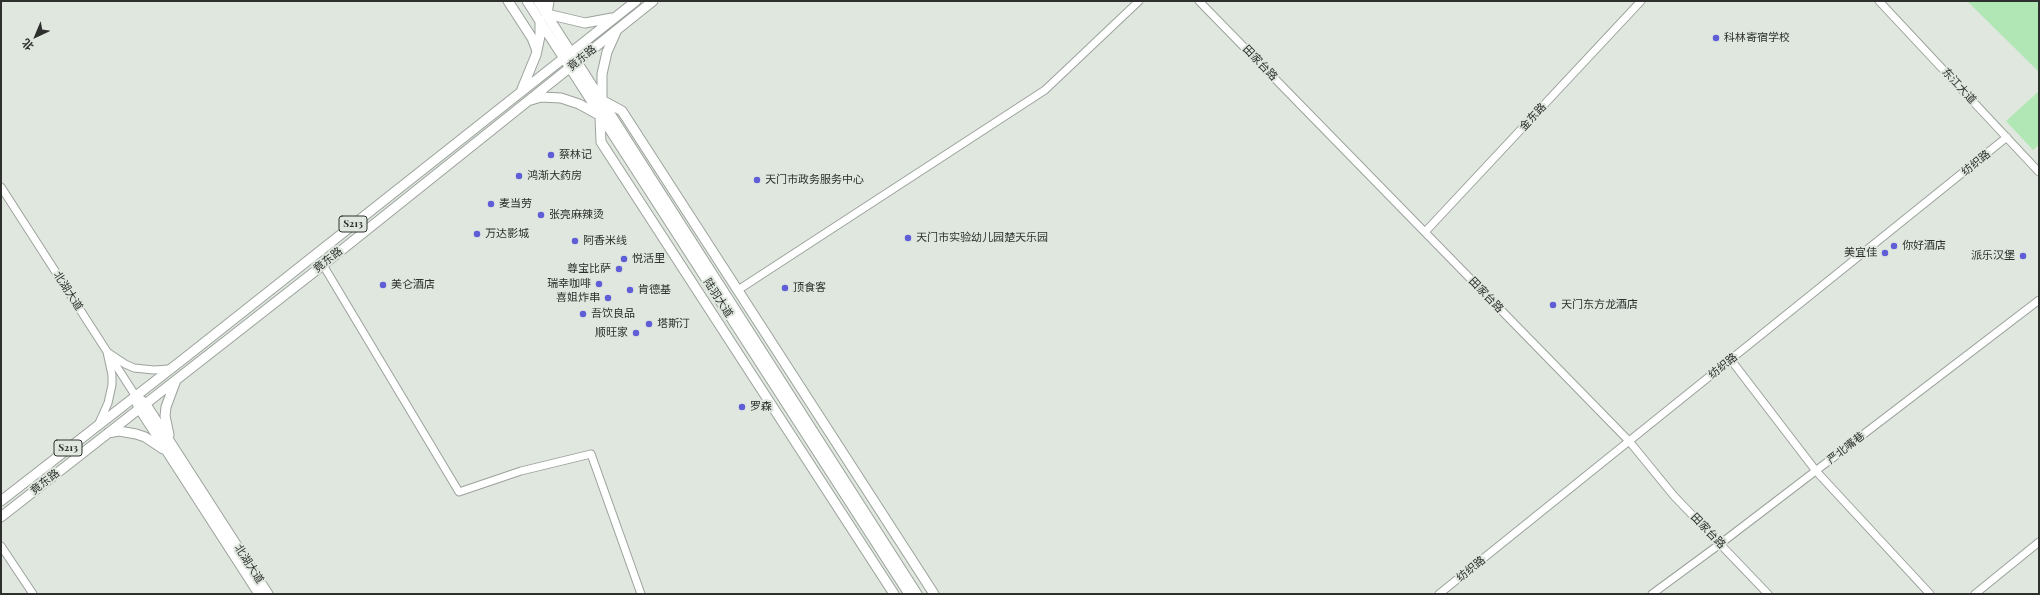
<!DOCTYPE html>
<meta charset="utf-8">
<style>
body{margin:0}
#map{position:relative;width:2040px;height:595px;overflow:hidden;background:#dfe7df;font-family:"Playfair Display","Noto Sans SC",serif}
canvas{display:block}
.frame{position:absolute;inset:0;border:2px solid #2d302d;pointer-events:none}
.north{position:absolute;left:16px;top:16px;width:40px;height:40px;-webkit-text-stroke:3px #dfe7df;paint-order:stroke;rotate:224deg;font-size:11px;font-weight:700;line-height:16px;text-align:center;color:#2d302d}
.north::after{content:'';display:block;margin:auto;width:14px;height:18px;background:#2d302d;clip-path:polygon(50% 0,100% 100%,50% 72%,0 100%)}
</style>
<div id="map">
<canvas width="2040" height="595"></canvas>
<div class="frame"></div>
<div class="north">北</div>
</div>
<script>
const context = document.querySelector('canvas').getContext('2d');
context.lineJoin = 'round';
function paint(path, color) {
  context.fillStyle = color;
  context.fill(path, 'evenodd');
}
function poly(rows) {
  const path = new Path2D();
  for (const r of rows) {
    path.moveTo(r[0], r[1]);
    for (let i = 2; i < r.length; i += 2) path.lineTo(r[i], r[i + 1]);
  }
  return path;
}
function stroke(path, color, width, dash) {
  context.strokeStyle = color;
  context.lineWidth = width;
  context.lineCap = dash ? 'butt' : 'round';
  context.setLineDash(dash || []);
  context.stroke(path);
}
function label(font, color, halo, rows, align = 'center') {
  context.font = font + ' "Playfair Display","Noto Sans SC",serif';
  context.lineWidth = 4;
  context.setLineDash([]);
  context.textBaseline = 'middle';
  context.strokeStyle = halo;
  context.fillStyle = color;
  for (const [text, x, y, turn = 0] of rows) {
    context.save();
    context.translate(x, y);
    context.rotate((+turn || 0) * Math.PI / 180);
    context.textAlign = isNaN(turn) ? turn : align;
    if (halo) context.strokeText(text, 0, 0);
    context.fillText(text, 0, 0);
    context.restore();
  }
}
paint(poly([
 [1967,1,2039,1,2039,72],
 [2039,91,2039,145,2033,150,2006,121]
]), '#b1e7b4');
const minor = poly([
 [1199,1,1629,441,1674,496,1768,594],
 [1879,1,2039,172],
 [1,187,135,395],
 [1425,232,1641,1],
 [323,265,459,492,521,471,591,454,641,594],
 [738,290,1045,90,1139,1],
 [1731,360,1816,471,1930,594],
 [99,423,108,403,112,385,112,375,107,352,125,364,134,368,154,370,169,369],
 [1,546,33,594],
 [1439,594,2007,137],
 [1652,594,1720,544,2039,300],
 [1975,594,2039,542]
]);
const major = poly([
 [508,1,532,38,537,51],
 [527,1,909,594],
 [538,1,917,594],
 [549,1,547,14,585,23,612,18],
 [616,32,607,52,602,74,602,100,622,111,934,594],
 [522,89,536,55,540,36,540,20],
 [531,100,541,97,561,98,579,104,599,115],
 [600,117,601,142,894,594],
 [141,400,145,403,268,594],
 [137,403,139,408,259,594],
 [108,433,119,431,136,434,145,437,163,449],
 [169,435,165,416,166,407,176,380],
 [1,501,186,357,636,1],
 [1,517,323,265,653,1]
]);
stroke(minor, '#9ba29b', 9);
stroke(major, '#9ba29b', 11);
stroke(minor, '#fff', 7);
stroke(major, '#fff', 9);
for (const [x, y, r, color] of [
 [1716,38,4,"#605ed6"],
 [551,155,4,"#605ed6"],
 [519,176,4,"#605ed6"],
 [757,180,4,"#605ed6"],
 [491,204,4,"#605ed6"],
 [541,215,4,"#605ed6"],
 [477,234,4,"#605ed6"],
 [908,238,4,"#605ed6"],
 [575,241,4,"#605ed6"],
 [1894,246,4,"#605ed6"],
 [1885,253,4,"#605ed6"],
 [2023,256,4,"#605ed6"],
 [624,259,4,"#605ed6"],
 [619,269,4,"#605ed6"],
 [599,284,4,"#605ed6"],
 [383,285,4,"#605ed6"],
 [785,288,4,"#605ed6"],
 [630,290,4,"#605ed6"],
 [608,298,4,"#605ed6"],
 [1553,305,4,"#605ed6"],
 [583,314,4,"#605ed6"],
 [649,324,4,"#605ed6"],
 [636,333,4,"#605ed6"],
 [742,407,4,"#605ed6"]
]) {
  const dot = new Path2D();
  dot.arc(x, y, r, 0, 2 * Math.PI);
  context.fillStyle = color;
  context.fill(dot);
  stroke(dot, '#dfe7df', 1.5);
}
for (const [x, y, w] of [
 [353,224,28],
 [68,448,28]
]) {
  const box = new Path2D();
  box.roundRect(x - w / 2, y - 8, w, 16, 3);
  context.fillStyle = '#dfe7df';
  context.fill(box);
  stroke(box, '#2d302d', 1);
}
label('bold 10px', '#2d302d', null, [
 ["S213",353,224],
 ["S213",68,448]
]);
label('11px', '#2d302d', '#dfe7df', [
 ["科林寄宿学校",1724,38],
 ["蔡林记",559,155],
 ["鸿渐大药房",527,176],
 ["天门市政务服务中心",765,180],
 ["麦当劳",499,204],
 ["张亮麻辣烫",549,215],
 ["万达影城",485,234],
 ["天门市实验幼儿园楚天乐园",916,238],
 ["阿香米线",583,241],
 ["你好酒店",1902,246],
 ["美宜佳",1877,253,"right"],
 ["派乐汉堡",2015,256,"right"],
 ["悦活里",632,259],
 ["尊宝比萨",611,269,"right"],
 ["瑞幸咖啡",591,284,"right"],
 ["美仑酒店",391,285],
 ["顶食客",793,288],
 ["肯德基",638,290],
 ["喜姐炸串",600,298,"right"],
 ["天门东方龙酒店",1561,305],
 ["吾饮良品",591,314],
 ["塔斯汀",657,324],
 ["顺旺家",628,333,"right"],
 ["罗森",750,407]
], 'left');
label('11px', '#2d302d', '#dfe7df', [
 ["竟东路",582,58,-39],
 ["田家台路",1260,63,46],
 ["东江大道",1959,86,47],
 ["金东路",1533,117,-47],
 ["纺织路",1976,163,-39],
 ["竟东路",328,260,-38],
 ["北湖大道",68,291,57],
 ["田家台路",1486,295,46],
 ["陆羽大道",718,298,57],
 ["纺织路",1723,366,-39],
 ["严北嘴巷",1846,448,-38],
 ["竟东路",45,482,-38],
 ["田家台路",1708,531,46],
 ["北湖大道",249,564,57],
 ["纺织路",1471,569,-39]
]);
</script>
